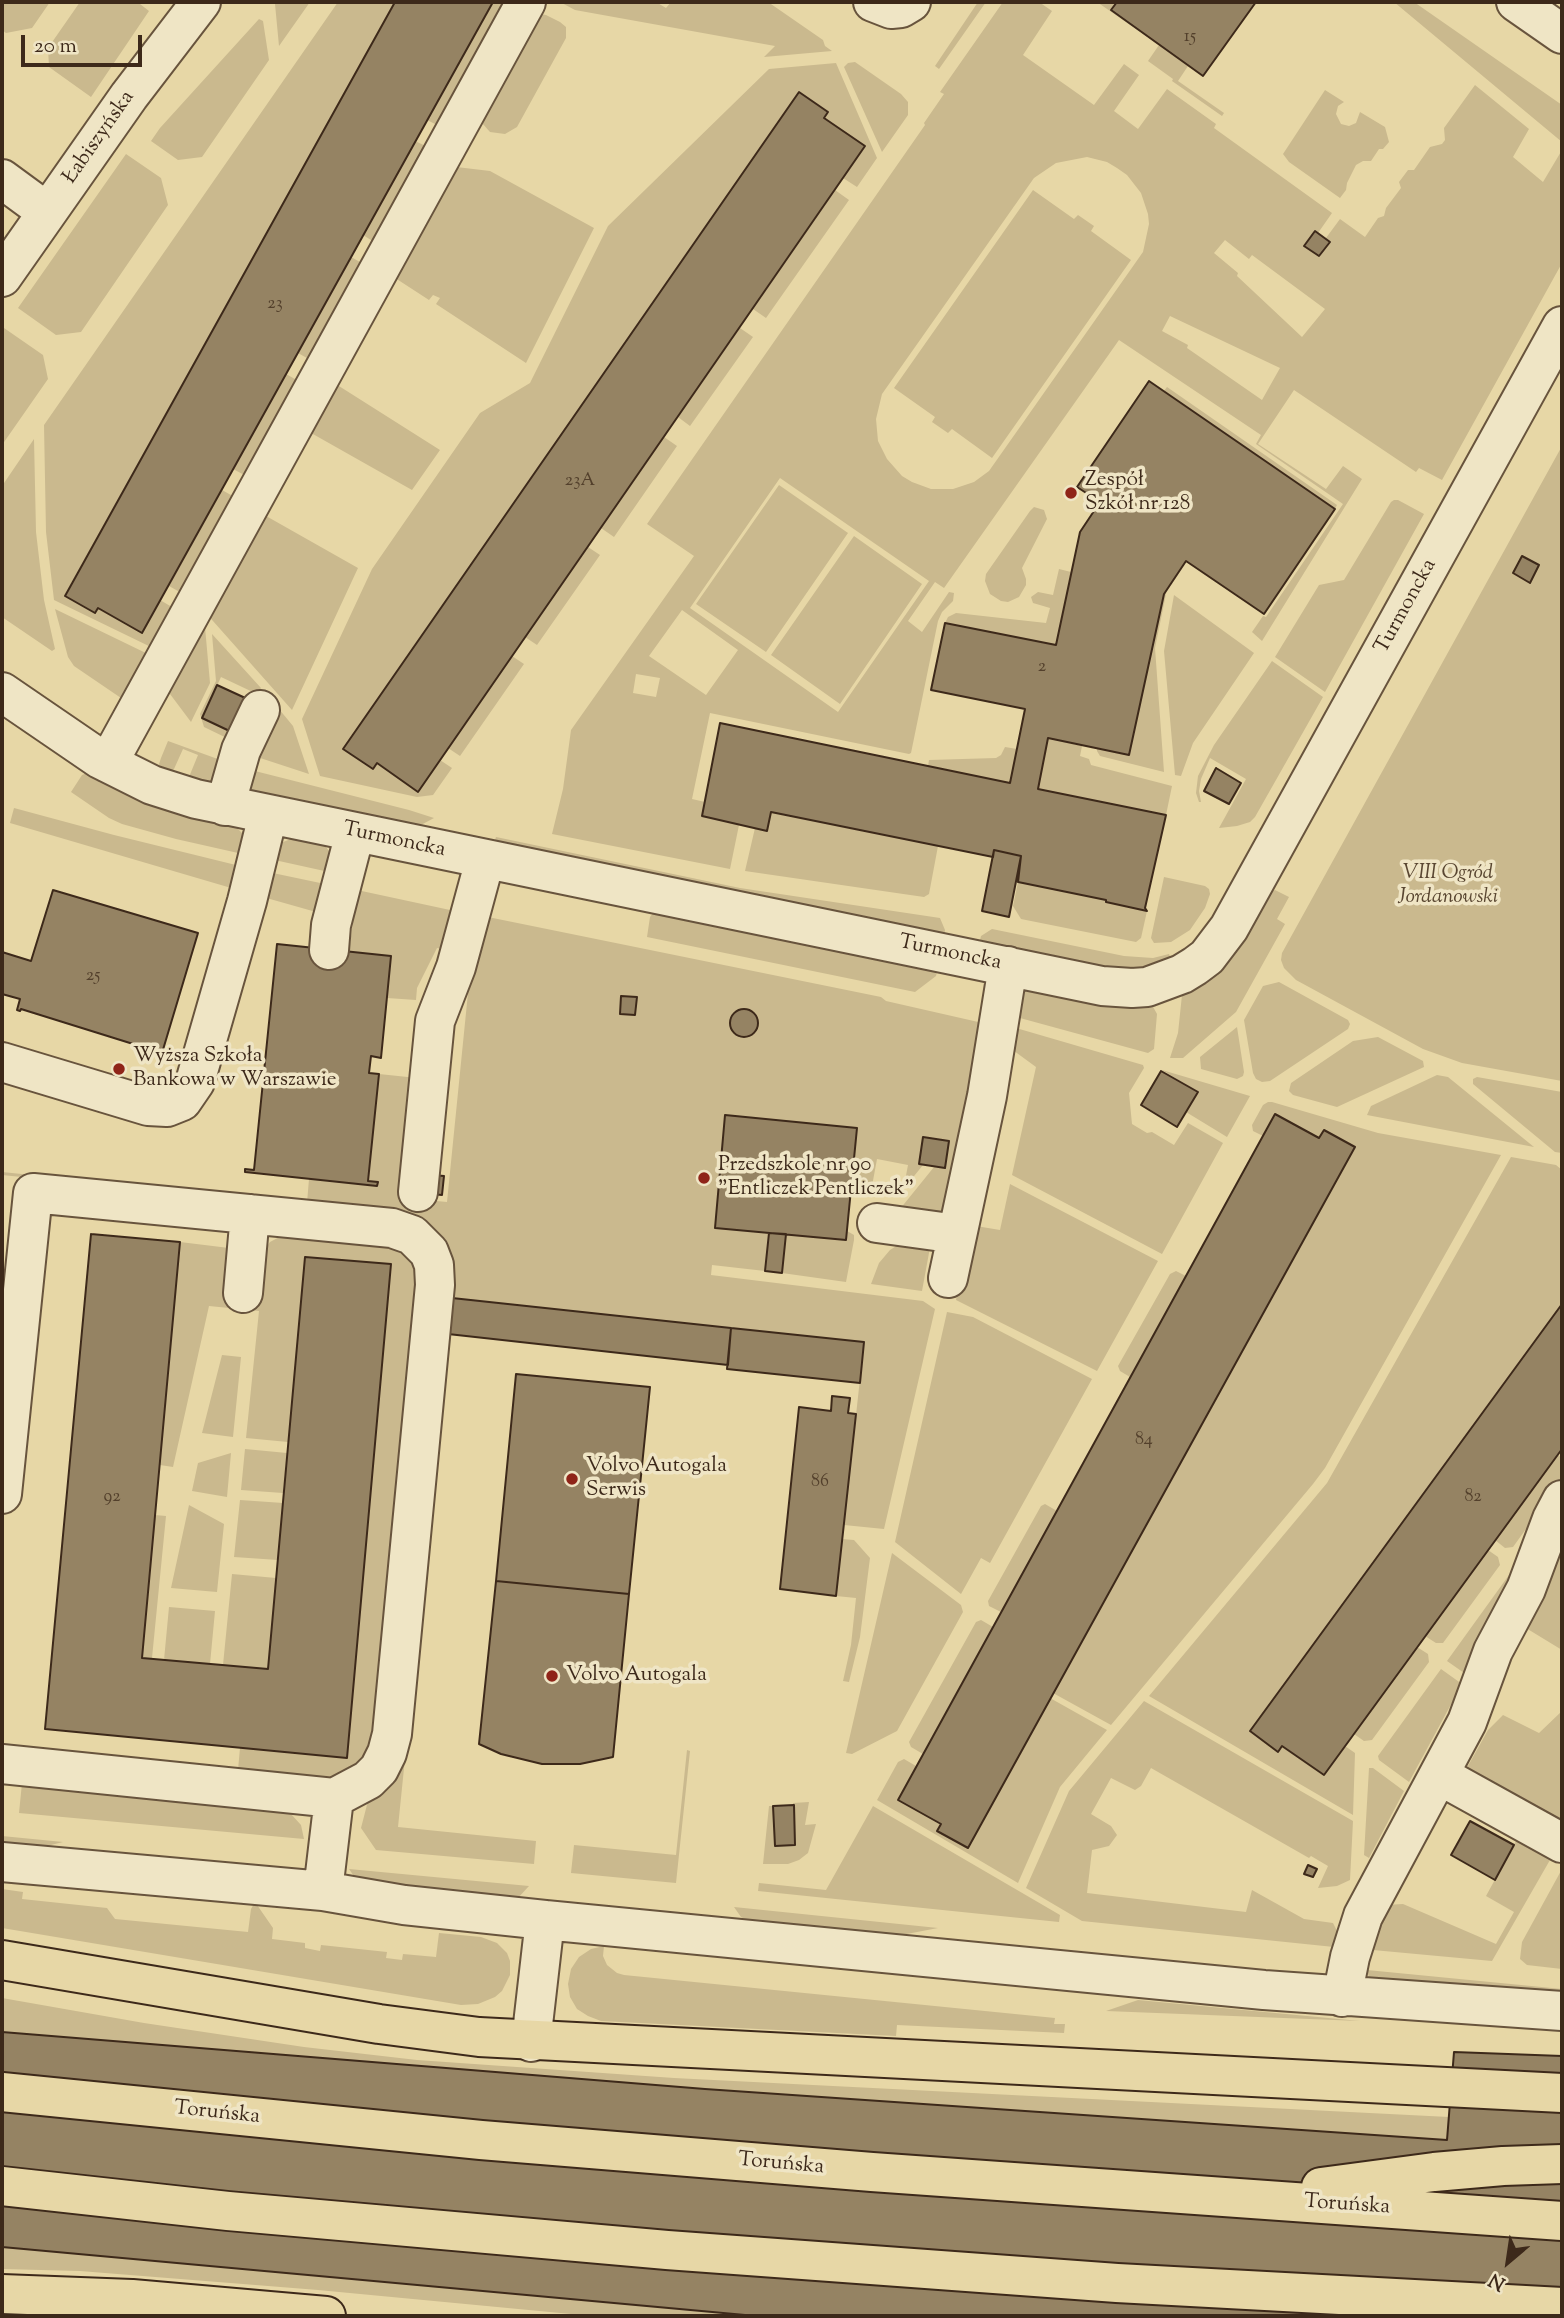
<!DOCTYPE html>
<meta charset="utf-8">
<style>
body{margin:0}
#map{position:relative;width:1564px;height:2318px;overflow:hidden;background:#e7d7a6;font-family:"Sorts Mill Goudy",serif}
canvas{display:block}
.frame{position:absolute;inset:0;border:4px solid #3d291a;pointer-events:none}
.north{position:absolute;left:1473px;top:2227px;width:70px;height:70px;-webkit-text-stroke:5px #efe5c5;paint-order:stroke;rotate:209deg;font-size:19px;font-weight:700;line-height:28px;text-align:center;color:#3d291a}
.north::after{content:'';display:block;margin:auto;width:24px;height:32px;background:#3d291a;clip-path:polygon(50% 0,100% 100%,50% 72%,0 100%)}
.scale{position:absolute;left:21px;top:35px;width:121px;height:32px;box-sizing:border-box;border:4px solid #3d291a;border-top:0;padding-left:9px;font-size:21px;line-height:24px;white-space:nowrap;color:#3d291a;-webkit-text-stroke:5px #efe5c5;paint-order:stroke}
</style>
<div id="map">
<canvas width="1564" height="2318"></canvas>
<div class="frame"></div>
<div class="north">N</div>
<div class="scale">20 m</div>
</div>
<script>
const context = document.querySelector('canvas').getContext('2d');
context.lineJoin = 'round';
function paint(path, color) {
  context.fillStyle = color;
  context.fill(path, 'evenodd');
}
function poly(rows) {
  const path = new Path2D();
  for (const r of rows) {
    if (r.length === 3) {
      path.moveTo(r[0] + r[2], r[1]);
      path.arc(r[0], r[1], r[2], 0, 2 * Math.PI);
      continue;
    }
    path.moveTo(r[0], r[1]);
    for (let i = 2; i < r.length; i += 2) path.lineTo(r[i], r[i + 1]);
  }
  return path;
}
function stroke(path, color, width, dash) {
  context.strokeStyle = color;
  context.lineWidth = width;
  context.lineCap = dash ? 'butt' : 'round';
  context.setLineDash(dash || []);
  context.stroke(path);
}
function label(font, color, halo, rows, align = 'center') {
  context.font = font + ' "Sorts Mill Goudy",serif';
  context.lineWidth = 7;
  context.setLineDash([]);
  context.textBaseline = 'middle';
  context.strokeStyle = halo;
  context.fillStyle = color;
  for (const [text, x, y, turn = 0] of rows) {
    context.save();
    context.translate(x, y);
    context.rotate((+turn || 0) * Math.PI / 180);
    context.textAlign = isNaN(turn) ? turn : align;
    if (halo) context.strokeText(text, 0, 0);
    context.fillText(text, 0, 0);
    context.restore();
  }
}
paint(poly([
 [2,2,50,2,32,28,6,33,2,30],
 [80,2,141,2,140,4,149,11,91,97,49,67,48,48],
 [276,2,310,2,279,46,275,4],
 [338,2,395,2,65,595,95,613,98,608,142,633,160,600,177,610,155,649,54,600,46,532,44,425],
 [493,2,513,2,443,128,427,120],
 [560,2,656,2,666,8,671,2,768,2,823,40,825,46,832,51,764,57,775,46,575,10],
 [978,2,986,2,939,69,935,66],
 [1003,2,1039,2,1052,11,1023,55,1094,105,1124,64,1139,75,1114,111,1138,129,1167,89,1216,124,1214,128,1332,213,1318,233,1315,231,1304,245,1319,256,1330,242,1326,238,1340,219,1365,237,1378,218,1384,216,1386,208,1401,188,1399,182,1408,170,1414,170,1430,147,1442,144,1445,140,1444,128,1475,85,1529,129,1513,157,1543,182,1562,150,1562,263,1442,480,1419,468,1416,472,1294,390,1258,444,1326,489,1343,466,1362,479,1262,641,1252,632,1263,616,1266,617,1343,504,1256,444,1261,435,1119,340,944,588,935,582,908,621,922,632,949,592,954,593,953,601,942,612,938,621,911,753,909,754,710,713,692,799,705,802,702,816,739,825,730,869,552,834,563,789,571,730,694,556,647,524,925,125,924,123,944,94,940,92],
 [1087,157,1107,162,1117,168,1127,175,1141,193,1148,214,1149,224,1143,252,989,471,974,482,953,489,931,489,912,482,902,476,887,459,878,441,876,419,882,394,1034,178,1056,163],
 [1225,240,1249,259,1252,255,1325,309,1302,337,1237,276,1238,273,1214,253],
 [1170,316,1280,368,1262,400,1187,348,1188,345,1162,331],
 [780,478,929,581,838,712,690,608],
 [682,610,738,650,706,695,649,656],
 [636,674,660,678,656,697,633,693],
 [1097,2,1117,2,1112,10,1188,66,1178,81,1224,113,1222,116,1172,81,1173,79,1148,61,1159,45],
 [1394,2,1414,2,1562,105,1562,142],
 [540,14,546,15,560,22,566,27,566,38,517,127,505,134,490,132,482,123,480,115],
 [259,19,263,21,269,60,202,157,178,160,151,141,160,128],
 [855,62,901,94,908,102,908,115,882,152,844,67,848,63],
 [836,63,877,158,857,187,843,178,865,146,824,118,828,112,799,92,344,749,372,769,377,763,418,791,440,760,452,768,433,795,417,797,320,776,302,719,372,569,480,413,530,383,608,226,769,69],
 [1325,90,1344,102,1338,106,1336,114,1341,124,1349,126,1356,123,1360,112,1385,127,1389,142,1383,149,1379,149,1371,161,1363,161,1356,165,1347,183,1346,190,1340,198,1289,162,1283,154],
 [415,141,432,149,379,245,363,235],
 [126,154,161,178,168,205,81,332,56,335,18,308],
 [448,166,490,171,594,228,526,363,436,304,440,298,433,295,429,300,389,274],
 [835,190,849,200,766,318,753,309],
 [1033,190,1074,219,1078,215,1094,226,1091,231,1131,260,992,458,952,429,948,433,932,422,935,417,894,388],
 [351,257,367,266,314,362,298,353],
 [4,328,43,355,48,379,2,445,2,332],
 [740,328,753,337,690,426,678,417],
 [286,374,302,383,250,478,233,469],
 [331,381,440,450,412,490,304,429],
 [1167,387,1337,505,1335,509,1164,391],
 [664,437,677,446,614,537,601,528],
 [34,439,36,532,44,600,55,649,52,651,2,617,2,486],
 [1562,446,1562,1081,1462,1063,1423,1049,1296,980,1284,968,1281,960,1282,953],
 [779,485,848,533,766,652,696,604],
 [222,490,238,499,185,595,169,586],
 [1394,500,1398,500,1424,514,1325,692,1275,657,1319,585,1344,580,1391,502],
 [1034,507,1044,510,1047,519,1022,568,1026,579,1026,585,1019,597,1008,602,1001,601,990,594,985,581,986,574,1030,511],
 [259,512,358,568,292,710,205,612],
 [854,536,922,584,840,704,771,655],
 [588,547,600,555,537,645,525,637],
 [1059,569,1071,572,1056,645,945,623,948,617,956,613,1046,623,1050,608,1033,603,1031,597,1038,592,1053,595],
 [1167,589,1155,648,1164,772,1100,756,1097,751,1097,748,1129,755,1164,594],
 [1174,595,1254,653,1193,743,1181,776,1175,775,1164,651],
 [55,609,152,656,129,696,121,698,74,666,68,657],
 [199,621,205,627,210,683,191,722,164,686],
 [212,634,261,688,257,694,221,677,202,718,238,735,235,742,204,727,200,714,216,681],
 [512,656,524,664,460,756,448,748],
 [1272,661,1323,697,1255,817,1250,822,1237,826,1219,828,1246,779,1210,758,1201,779,1199,791,1201,802,1199,802,1196,793,1198,776,1214,745],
 [274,703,293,726,309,774,251,755],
 [1048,738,1082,746,1080,756,1089,759,1091,765,1172,786,1166,815,1038,789],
 [168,741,226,762,215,784,189,777,198,755,183,749,174,769,170,772,161,769,159,764,161,758],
 [1005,747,1017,749,1010,783,928,766,929,760,996,758,1001,755],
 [247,769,409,810,434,818,419,826,247,791],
 [89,772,235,826,246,837,247,855,176,839,122,824,109,818,71,792,82,775],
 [14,808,114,835,244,867,238,890,10,823],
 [771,812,938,846,929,894,924,897,745,871,755,828,767,831],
 [472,835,495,840,496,837,740,888,940,918,945,930,944,938,474,838],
 [296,837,324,844,331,854,329,872,270,859,278,844],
 [268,872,325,884,316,912,263,897],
 [1164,877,1205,886,1209,889,1210,894,1205,908,1190,930,1171,942,1154,943,1151,938],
 [1018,882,1106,900,1106,902,1147,911,1141,938,1136,942,1021,919,1013,906],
 [357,890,450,910,442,949,437,948,417,988,416,1000,387,998,349,952],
 [1275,890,1289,897,1277,919,1285,924,1236,1012,1183,1058,1170,1058,1178,1033,1182,995,1266,895],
 [653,913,938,968,936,976,915,992,647,937,650,917],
 [483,916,881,997,886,1001,987,1024,949,1213,900,1209,934,1167,945,1168,949,1141,923,1137,919,1164,923,1165,906,1186,904,1186,908,1165,877,1159,872,1186,852,1183,725,1116,715,1228,769,1233,765,1271,712,1265,711,1275,923,1301,935,1309,884,1529,844,1525,864,1342,452,1298,398,1827,536,1841,534,1864,376,1850,361,1828,368,1801,389,1770,449,1283,390,1214,2,1175,2,1172,307,1203,309,1179,377,1186,377,1182,368,1181,379,1074,417,1078,405,1198,447,1202,468,993],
 [992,929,1124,956,1153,958,1169,954,1171,959,1146,969,1123,973,979,945,981,936],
 [1279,982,1348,1020,1350,1024,1348,1029,1270,1081,1262,1082,1256,1079,1253,1073,1244,1020,1263,986],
 [1019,989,1152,1005,1157,1014,1154,1049,1148,1053,1020,1018,1017,1016],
 [1237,1027,1244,1072,1243,1076,1237,1079,1201,1069,1200,1057],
 [1016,1028,1143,1065,1144,1068,1129,1093,1132,1124,1147,1133,1152,1132,1174,1145,1188,1123,1223,1143,1162,1254,1012,1175,1036,1067,1010,1048],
 [1378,1037,1423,1061,1424,1067,1337,1107,1293,1095,1289,1091,1291,1083,1353,1041],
 [1162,1070,1250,1096,1227,1137,1186,1112,1198,1092],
 [1437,1075,1448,1077,1534,1147,1367,1115,1371,1106],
 [1477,1077,1562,1092,1562,1153,1555,1152,1473,1084,1473,1079],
 [1268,1102,1272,1102,1378,1133,1501,1155,1325,1468,1313,1484,1111,1725,1053,1693,1354,1147,1324,1130,1319,1138,1275,1114,1263,1136,1253,1131,1252,1125,1263,1105],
 [1511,1157,1556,1165,1562,1170,1562,1304,1250,1731,1278,1752,1282,1746,1323,1775,1345,1746,1355,1753,1353,1815,1149,1696,1327,1483],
 [1010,1184,1158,1261,1097,1371,956,1300,971,1229,976,1226,1000,1230],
 [847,1231,854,1235,854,1240,846,1282,782,1273,786,1234,846,1240],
 [285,1234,388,1240,421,1264,378,1744,345,1780,250,1770,237,1781,240,1748,347,1757,391,1265,305,1257,288,1442,246,1438,259,1311,209,1306,173,1467,160,1465,180,1242,229,1248,265,1249,270,1242],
 [931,1242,922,1291,871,1284,879,1263,890,1250,898,1245],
 [1176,1271,1186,1276,1130,1377,1120,1371,1118,1366,1170,1274],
 [947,1312,973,1317,1092,1379,990,1563,981,1558,961,1594,895,1542],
 [222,1355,241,1357,233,1437,202,1433],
 [245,1449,287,1453,283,1493,241,1490],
 [231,1453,227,1497,192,1491,198,1463],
 [1558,1455,1562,1458,1562,1479,1513,1547,1505,1548,1495,1540],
 [240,1500,283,1503,278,1560,234,1557],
 [1045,1504,1057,1511,1001,1612,989,1606,988,1601,1041,1506],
 [189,1505,224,1524,217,1592,171,1588],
 [155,1515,166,1516,152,1658,142,1658],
 [1562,1529,1562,1650,1521,1625],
 [842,1539,854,1540,870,1558,860,1637,849,1682,843,1681,851,1645,856,1598,836,1596],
 [1488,1550,1498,1557,1500,1565,1443,1643,1436,1643,1425,1636],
 [892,1553,961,1605,963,1612,897,1731,852,1754,846,1753],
 [232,1574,276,1578,268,1669,223,1665],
 [1509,1575,1515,1575,1467,1675,1447,1661],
 [169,1607,215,1611,210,1664,164,1660],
 [981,1620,993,1627,923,1754,911,1747,909,1742,976,1622],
 [1417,1647,1428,1654,1429,1662,1372,1740,1364,1741,1354,1734],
 [1441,1669,1462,1684,1409,1782,1379,1760,1378,1756],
 [1050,1698,1107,1730,1060,1787,1018,1883,877,1800,898,1762,904,1759,916,1766,898,1800,941,1824],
 [1144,1701,1353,1821,1350,1880,1337,1886,1318,1888,1328,1866,1311,1856,1309,1858,1151,1768,1141,1786,1135,1790,1111,1778,1091,1814,1111,1826,1117,1835,1109,1846,1092,1850,1087,1893,1246,1912,1252,1890,1304,1919,1333,1923,1337,1931,1334,1947,1082,1921,1026,1888,1069,1791],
 [1562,1711,1562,1833,1463,1775,1488,1730,1503,1715,1539,1733],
 [687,1750,690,1751,676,1883,571,1873,574,1845,676,1855],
 [1369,1768,1373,1768,1404,1791,1369,1858,1364,1855],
 [22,1783,285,1810,291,1814,301,1825,304,1839,19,1813],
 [809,1802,805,1825,816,1824,808,1853,799,1860,788,1864,763,1864,769,1806,773,1806,775,1845,795,1845,793,1803],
 [873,1806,1060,1915,1059,1922,758,1891,759,1883,826,1890],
 [1522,1830,1554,1853,1492,1961,1373,1950,1386,1905,1403,1904,1496,1944,1514,1912,1486,1896],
 [2,1836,63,1842,31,1850,2,1847],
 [349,1869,529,1886,517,1899,358,1882],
 [1562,1869,1562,1969,1527,1965,1520,1959,1522,1942],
 [2,1889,23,1892,22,1899,107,1908,115,1919,248,1932,251,1909,255,1902,273,1928,272,1939,305,1943,305,1948,320,1951,321,1945,387,1952,386,1958,402,1960,403,1954,436,1957,439,1933,481,1937,497,1943,507,1953,510,1961,510,1975,502,1991,495,1997,478,2004,461,2005,20,1931,2,1928],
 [734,1907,938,1928,891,1937,753,1923,741,1917],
 [604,1946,603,1956,607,1965,617,1973,624,1975,1055,2018,1054,2024,1065,2024,1064,2033,897,2025,896,2036,601,2021,588,2016,577,2009,570,1997,568,1984,571,1969,579,1957,591,1949],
 [1367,1970,1562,1989,1562,1997,1369,1978],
 [2,1998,144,2023,304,2047,417,2060,674,2078,1449,2117,1447,2140,705,2089,2,2032],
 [1138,2000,1360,2021,1106,2011],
 [2,2247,756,2316,592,2316,318,2290,80,2271,2,2269]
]), '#cab98e');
const building = poly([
 [395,2,493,2,142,633,98,608,95,613,65,596,395,2],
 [1117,2,1256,2,1203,76,1111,10,1117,2],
 [799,92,828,112,824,118,865,146,418,792,377,763,373,769,343,749,799,92],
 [1315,231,1330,242,1319,256,1304,246,1315,231],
 [1149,381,1335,509,1264,614,1186,561,1164,594,1129,755,1048,738,1038,789,1166,815,1145,908,1147,911,1106,902,1106,900,1018,882,1021,856,994,850,993,857,771,812,767,831,702,816,720,723,1010,783,1025,709,931,690,945,623,1056,645,1080,532,1100,502,1077,487,1149,381],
 [1522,556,1539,565,1530,583,1513,573,1522,556],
 [217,685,254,702,238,735,202,718,217,685],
 [1216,768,1241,783,1229,804,1204,791,1216,768],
 [994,850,1021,856,1009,917,982,911,994,850],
 [53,890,198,933,162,1053,21,1009,20,1011,17,1010,20,999,2,994,2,952,31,961,53,890],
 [277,944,391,956,381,1058,371,1056,369,1073,379,1074,368,1181,378,1182,377,1186,245,1172,245,1169,254,1170,277,944],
 [621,996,637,997,635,1015,620,1014,621,996],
 [744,1023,14],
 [1161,1071,1198,1092,1177,1127,1141,1105,1161,1071],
 [1275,1114,1319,1138,1324,1130,1355,1147,968,1848,937,1831,941,1824,898,1800,1275,1114],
 [725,1115,857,1128,846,1240,715,1228,725,1115],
 [923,1137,949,1141,945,1168,919,1164,923,1137],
 [432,1175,444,1176,442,1195,431,1194,432,1175],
 [769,1233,786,1234,782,1273,765,1271,769,1233],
 [91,1234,180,1242,142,1658,268,1669,305,1257,391,1264,347,1758,45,1729,91,1234],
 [452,1298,731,1328,728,1365,448,1334,452,1298],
 [1562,1304,1562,1449,1324,1775,1282,1746,1278,1752,1250,1731,1562,1304],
 [731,1328,864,1342,860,1383,727,1369,731,1328],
 [516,1374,650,1387,629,1594,496,1581,516,1374],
 [832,1396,850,1398,848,1413,856,1414,836,1596,780,1589,799,1407,831,1411,832,1396],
 [496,1581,629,1594,613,1757,580,1764,542,1764,501,1754,479,1744,496,1581],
 [794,1805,795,1845,775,1846,773,1806,794,1805],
 [1470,1821,1514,1845,1495,1880,1451,1855,1470,1821],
 [1308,1865,1317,1869,1313,1877,1304,1874,1308,1865],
 [2,2032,705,2089,1447,2140,1454,2052,1562,2056,1562,2316,756,2316,2,2247,2,2032]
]);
paint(building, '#958363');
stroke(building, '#3d291a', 2);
const minor = poly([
 [873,2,891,9,901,8,911,2],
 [1516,2,1562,34],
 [2,179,47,212],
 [2,277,129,96,201,2],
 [2,692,100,759,152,785,196,799,1102,986,1132,988,1147,987,1182,974,1195,966,1207,957,1229,928,1562,326],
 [108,763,526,2],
 [225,806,241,750,260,710],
 [329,950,331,925,355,833],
 [2,1062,148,1106,167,1107,182,1101,195,1082,247,901,268,815],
 [418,1192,435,1021,456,967,485,860],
 [877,1223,957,1234],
 [948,1278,987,1096,1008,966],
 [243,1293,250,1214],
 [2,1494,33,1193,392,1228,412,1235,429,1252,434,1265,435,1285,392,1734,387,1753,379,1769,368,1780,334,1798,2,1764],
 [1439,1775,1562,1843],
 [2,1862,323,1891,404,1905,545,1920,1264,1990,1562,2011],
 [323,1891,334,1798],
 [1342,1997,1350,1957,1363,1916,1467,1722,1493,1651,1526,1589,1552,1519,1562,1500],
 [531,2042,545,1920]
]);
const major = poly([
 [2,1960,379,2024,479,2037,1562,2093],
 [2,2294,132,2299,326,2316]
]);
const highway = poly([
 [2,2092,481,2140,872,2172,1562,2221],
 [2,2186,228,2211,667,2250,1117,2283,1562,2307],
 [1321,2187,1434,2172,1503,2166,1562,2164]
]);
stroke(minor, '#68543d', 42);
stroke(major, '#3d291a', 42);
stroke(highway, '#3d291a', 42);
stroke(minor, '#efe5c5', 38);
stroke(major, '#e7d7a6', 38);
stroke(highway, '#e7d7a6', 38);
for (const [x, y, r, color] of [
 [1071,493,7,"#8f2418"],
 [119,1069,7,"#8f2418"],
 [704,1178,7,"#8f2418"],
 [572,1479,7,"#8f2418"],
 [552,1676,7,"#8f2418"]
]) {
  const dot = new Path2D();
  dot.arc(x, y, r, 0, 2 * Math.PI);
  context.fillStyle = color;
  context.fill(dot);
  stroke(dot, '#efe5c5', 2.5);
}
label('18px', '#53402c', null, [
 ["15",1190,38],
 ["23",275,305],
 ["23A",580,482],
 ["2",1042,668],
 ["25",93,977],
 ["84",1144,1441],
 ["86",820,1483],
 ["92",112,1498],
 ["82",1473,1498]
]);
label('21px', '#3d291a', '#efe5c5', [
 ["Łabiszyńska",100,138,-55],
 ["Turmoncka",1407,607,-61],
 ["Turmoncka",394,841,12],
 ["Turmoncka",950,954,12],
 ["Toruńska",217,2114,6],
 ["Toruńska",781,2165,5],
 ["Toruńska",1347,2206,4]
]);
label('21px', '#3d291a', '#efe5c5', [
 ["Zespół",1085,481],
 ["Szkół nr 128",1085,505],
 ["Wyższa Szkoła",133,1057],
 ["Bankowa w Warszawie",133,1081],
 ["Przedszkole nr 90",718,1166],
 ["\"Entliczek Pentliczek\"",718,1190],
 ["Volvo Autogala",586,1467],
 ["Serwis",586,1491],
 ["Volvo Autogala",566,1676]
], 'left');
label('italic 21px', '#594631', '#efe5c5', [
 ["VIII Ogród",1448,874],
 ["Jordanowski",1448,898]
]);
</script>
